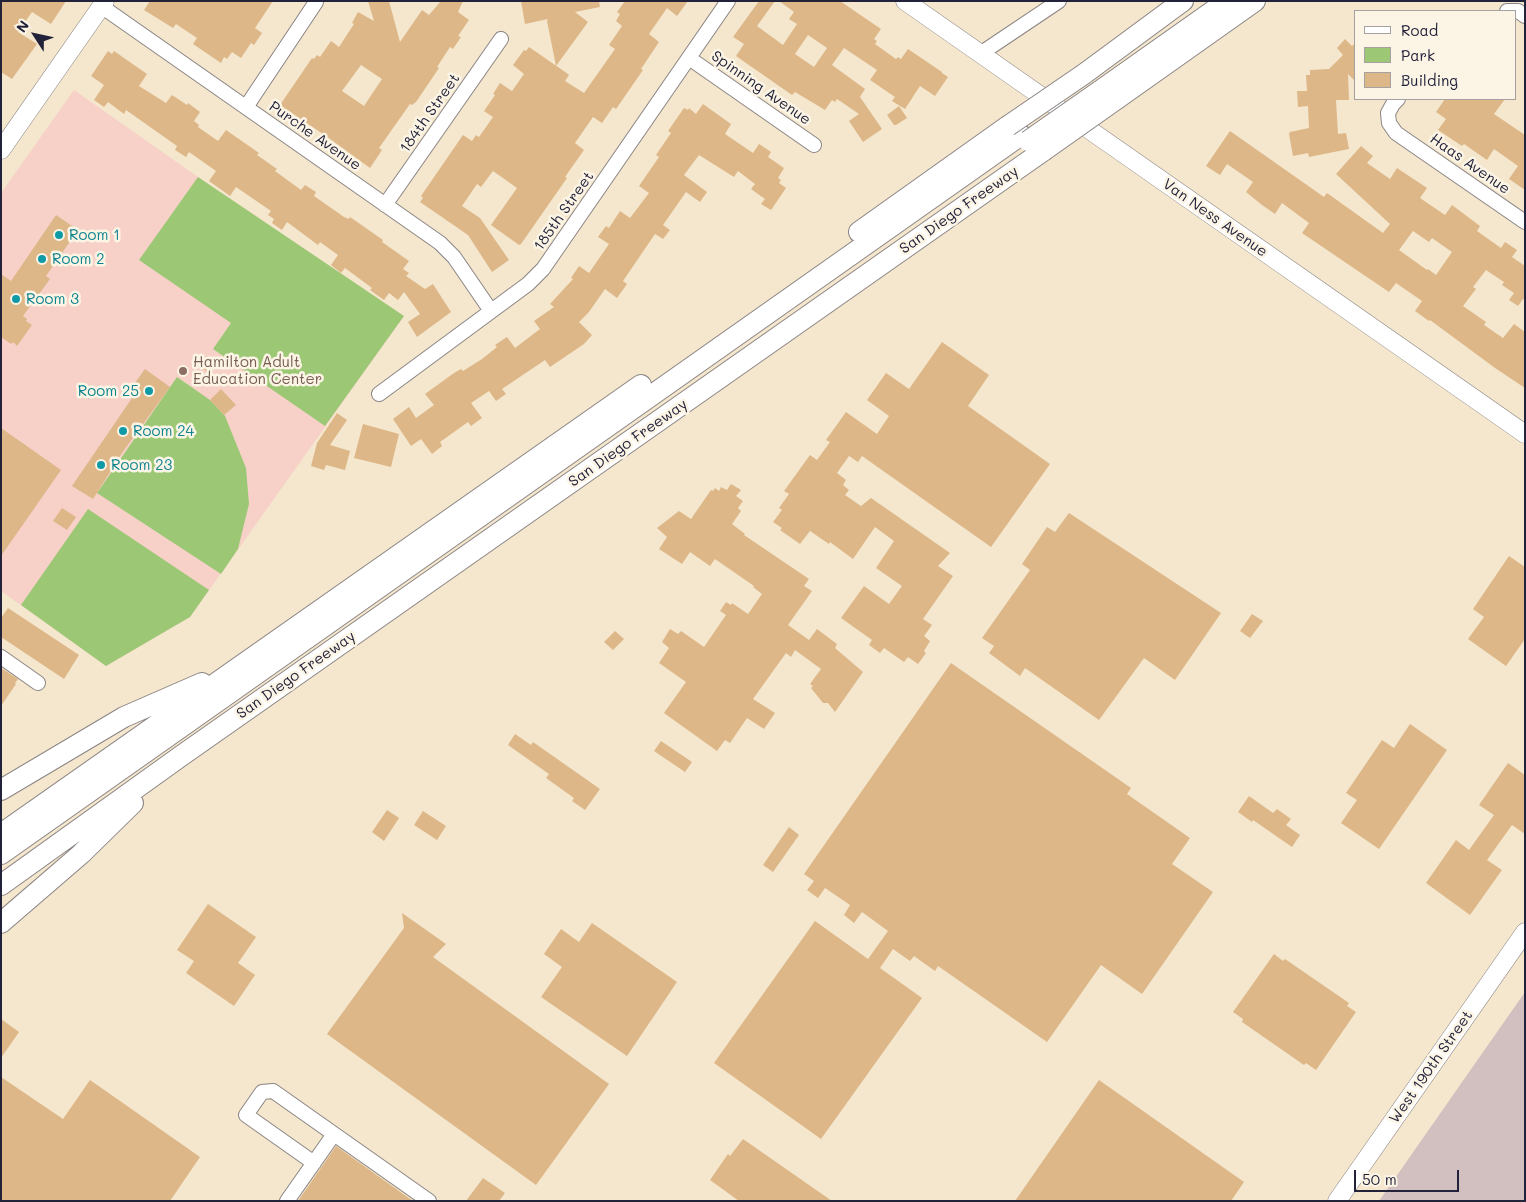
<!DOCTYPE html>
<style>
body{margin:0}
#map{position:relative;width:1526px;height:1202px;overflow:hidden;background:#f4e7cd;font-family:Mali,sans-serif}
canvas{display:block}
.frame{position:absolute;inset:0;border:2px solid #22223b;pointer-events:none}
.legend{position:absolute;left:1354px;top:10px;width:162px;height:90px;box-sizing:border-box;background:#fcf5e5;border:1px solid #a5a1a1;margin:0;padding:6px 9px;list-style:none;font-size:15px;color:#22223b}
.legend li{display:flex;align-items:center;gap:10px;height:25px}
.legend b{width:25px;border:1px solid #a5a1a1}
.north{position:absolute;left:10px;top:10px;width:50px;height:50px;-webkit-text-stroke:4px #fcf5e5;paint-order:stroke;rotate:305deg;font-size:14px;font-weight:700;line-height:20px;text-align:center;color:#22223b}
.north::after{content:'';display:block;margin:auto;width:18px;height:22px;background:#22223b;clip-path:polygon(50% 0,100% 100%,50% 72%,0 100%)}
.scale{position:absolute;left:1354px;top:1170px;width:105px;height:22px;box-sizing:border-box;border:2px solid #22223b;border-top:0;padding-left:6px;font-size:15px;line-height:18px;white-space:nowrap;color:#22223b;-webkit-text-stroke:4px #fcf5e5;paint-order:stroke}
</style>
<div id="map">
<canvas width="1526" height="1202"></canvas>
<div class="frame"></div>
<ul class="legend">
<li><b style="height:6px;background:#fff"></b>Road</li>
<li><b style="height:14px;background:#9cc875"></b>Park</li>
<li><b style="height:14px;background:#ddb788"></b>Building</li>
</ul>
<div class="north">N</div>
<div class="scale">50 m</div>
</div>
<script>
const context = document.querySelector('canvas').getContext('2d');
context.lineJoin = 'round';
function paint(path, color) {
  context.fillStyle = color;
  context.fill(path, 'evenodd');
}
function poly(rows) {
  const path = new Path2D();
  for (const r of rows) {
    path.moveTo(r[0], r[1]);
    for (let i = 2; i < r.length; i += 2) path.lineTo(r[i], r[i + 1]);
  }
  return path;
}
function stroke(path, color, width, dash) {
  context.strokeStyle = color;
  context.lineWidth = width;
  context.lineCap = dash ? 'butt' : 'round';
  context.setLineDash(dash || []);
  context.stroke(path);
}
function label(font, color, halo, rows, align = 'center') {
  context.font = font + ' Mali,sans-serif';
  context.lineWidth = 5;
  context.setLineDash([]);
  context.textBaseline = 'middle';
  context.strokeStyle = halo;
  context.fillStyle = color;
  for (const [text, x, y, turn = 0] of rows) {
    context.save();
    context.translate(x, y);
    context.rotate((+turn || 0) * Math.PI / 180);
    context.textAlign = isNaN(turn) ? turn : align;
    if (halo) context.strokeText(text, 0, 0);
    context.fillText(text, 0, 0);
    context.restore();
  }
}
paint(poly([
 [74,90,198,177,404,316,190,617,106,666,1,591,1,193]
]), '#f7d1c8');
paint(poly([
 [1525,992,1525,1201,1379,1201]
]), '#d2bfc0');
paint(poly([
 [198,177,404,316,325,426,213,349,231,323,139,260],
 [177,377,210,400,225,416,246,468,249,504,238,549,221,574,97,493],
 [88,509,209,590,190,617,106,666,21,605]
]), '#9cc875');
paint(poly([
 [1,1,66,1,51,24,32,12,18,32,37,44,12,79,1,72],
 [150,1,273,1,255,28,262,33,254,45,251,43,241,58,232,52,227,59,224,57,221,63,193,44,197,38,176,24,173,28,144,10],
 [368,1,389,1,400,42,422,10,429,15,441,1,463,1,458,12,469,20,458,36,461,37,453,49,450,47,437,67,439,68,416,102,412,105,410,104,379,148,382,150,370,168,326,136,280,105,312,58,314,59,317,55,320,57,331,41,339,47,354,24,352,23,358,12,374,21],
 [361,65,382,79,364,106,342,91],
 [521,1,599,1,600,7,575,12,588,22,556,66,547,21,548,19,525,24],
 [625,1,688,1,677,16,667,8,649,34,659,42,641,69,643,70,616,109,613,107,602,123,593,117,575,143,584,150,565,177,567,178,521,244,519,245,491,225,517,188,493,171,481,187,477,184,462,206,480,218,509,260,492,272,468,235,420,202,423,198,421,196,463,135,472,141,476,135,479,137,493,117,484,111,495,95,493,94,500,83,512,91,524,74,513,65,524,50,526,51,529,47,568,74,569,75,565,81,584,93,615,49,609,45,622,26,616,21,620,14,617,12],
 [759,1,775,1,757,26,783,45,797,24,789,19,794,12,779,1,840,1,881,29,874,39,877,41,875,44,896,59,898,57,901,59,908,49,942,72,942,73,948,77,935,96,920,86,905,109,892,101,895,97,870,80,877,70,844,48,832,65,865,89,860,97,882,129,863,142,849,121,859,114,837,99,835,102,832,100,825,110,795,92,792,95,736,56,744,44,733,37],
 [808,35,827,48,814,67,795,54],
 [1345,39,1352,46,1355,43,1355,81,1348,74,1349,100,1336,100,1338,134,1346,133,1349,149,1309,157,1308,153,1293,156,1289,134,1290,132,1309,128,1308,106,1298,107,1297,91,1307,91,1306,75,1310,75,1310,70,1329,69,1343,55,1337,48],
 [108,51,112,54,114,51,147,74,139,86,166,103,172,95,187,105,188,103,200,112,194,121,199,125,198,127,218,141,226,130,259,153,257,155,277,169,275,171,301,190,305,185,316,192,314,196,344,217,349,219,350,217,383,240,382,242,409,261,403,269,409,273,406,276,425,289,433,284,451,312,417,337,408,322,420,314,404,292,398,300,389,293,384,300,370,290,372,288,345,268,341,273,331,265,338,255,320,242,318,245,287,222,282,230,272,223,274,219,268,215,271,211,236,187,230,196,209,181,216,171,189,152,186,157,175,150,177,146,126,110,124,114,108,102,104,107,94,100,104,85,91,76],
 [1445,99,1505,99,1494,114,1525,135,1525,190,1509,179,1518,166,1494,149,1487,160,1464,144,1462,146,1438,130,1446,119,1436,112],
 [703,104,731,124,725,134,753,153,759,144,771,152,768,157,784,168,778,178,781,180,779,183,786,188,771,210,761,204,765,199,751,189,755,184,738,171,734,177,699,155,684,175,707,192,700,202,686,192,663,225,670,230,663,239,655,234,623,281,627,284,617,298,605,289,589,312,579,322,592,335,584,344,550,367,545,360,502,389,506,394,496,401,489,391,471,403,482,418,471,426,468,422,440,442,442,446,432,454,421,439,411,446,393,419,409,407,416,418,434,405,425,394,454,373,461,369,463,371,482,359,497,347,495,345,507,337,515,348,540,329,534,321,554,307,550,304,573,279,571,278,579,266,589,273,609,244,598,237,606,226,609,228,620,211,630,218,649,193,639,186,659,157,656,155,671,133,668,131,684,108,688,110,689,108,696,114],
 [899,106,907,118,896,125,894,125,887,115],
 [1230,131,1324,197,1327,193,1383,233,1390,224,1336,174,1361,146,1373,156,1367,163,1390,179,1397,168,1427,188,1420,198,1445,215,1452,205,1480,226,1477,231,1501,248,1505,242,1517,250,1512,257,1525,266,1525,300,1523,299,1518,306,1509,300,1514,293,1502,285,1504,282,1486,270,1473,287,1476,289,1463,306,1486,322,1484,325,1503,338,1514,324,1525,332,1525,388,1495,368,1430,320,1429,321,1415,311,1422,301,1396,283,1389,292,1302,233,1309,223,1282,203,1275,214,1262,205,1246,192,1253,182,1227,164,1220,175,1206,166],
 [1413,231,1429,242,1432,238,1452,252,1436,275,1428,269,1427,270,1399,250],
 [56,215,78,230,46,276,50,279,23,316,27,319,26,321,32,325,17,346,13,342,11,344,1,337,1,274,11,281],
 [942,342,989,375,968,406,1050,464,991,547,862,456,858,462,849,456,837,473,846,480,843,485,849,490,845,495,861,506,871,498,950,553,938,566,953,576,923,619,932,625,924,636,930,641,924,651,926,653,918,664,908,657,904,662,884,648,880,653,869,645,872,640,841,618,864,586,889,604,902,586,876,568,894,541,875,527,853,559,830,542,829,544,810,531,800,544,780,530,782,528,773,522,782,510,779,508,789,494,784,491,810,455,817,460,830,442,826,440,846,412,877,434,889,416,867,400,886,373,909,389],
 [207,356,216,366,208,374,199,363],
 [145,369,170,387,122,453,93,499,72,486,132,398,127,394],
 [221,389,236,405,224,415,210,400],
 [337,413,347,420,330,445,350,451,345,470,326,465,324,470,311,466,317,443],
 [363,424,399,434,391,467,354,458],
 [1,428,61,470,1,556],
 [731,484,741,490,736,496,743,501,738,508,741,511,732,524,745,534,744,535,809,579,804,586,812,591,788,625,809,640,817,629,837,644,835,648,863,672,835,712,828,703,823,703,811,688,813,686,810,684,821,669,795,650,791,657,786,653,753,699,775,713,764,729,747,718,730,743,725,740,717,751,664,713,686,682,659,663,669,648,662,642,670,629,678,634,681,631,704,647,726,615,720,611,726,602,731,605,732,603,748,614,762,594,753,587,754,586,715,559,710,566,690,552,682,564,659,549,667,537,657,528,679,511,691,519,711,490,713,491,715,488,719,491,721,487,727,490],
 [62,508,76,517,67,530,53,521],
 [1069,513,1221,613,1175,680,1144,658,1099,720,1025,668,1020,676,989,653,994,646,982,638,1030,570,1022,564,1047,527,1055,532],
 [1509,556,1525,567,1525,639,1506,666,1468,639,1484,617,1473,609],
 [8,608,79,655,64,679,1,637,1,618],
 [1252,614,1263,621,1250,638,1240,631],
 [615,631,624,639,613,650,604,642],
 [951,663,1131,788,1127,794,1190,838,1172,864,1213,892,1142,994,1101,965,1047,1042,938,966,935,971,914,956,910,961,893,949,880,968,922,998,821,1139,714,1063,815,921,868,959,888,931,862,912,854,923,844,915,850,905,825,888,818,898,807,890,814,881,804,874],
 [1,668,18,679,15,683,16,684,1,706],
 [1410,724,1447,750,1379,849,1341,823,1357,800,1346,793,1382,740,1394,748],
 [515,734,531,745,533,742,600,789,585,810,572,801,574,798,546,778,549,774,508,745],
 [661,741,692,762,685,772,654,751],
 [1508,763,1525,775,1525,834,1512,825,1487,860,1502,870,1470,915,1426,883,1456,840,1469,850,1494,815,1479,805],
 [1249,796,1273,813,1277,809,1291,819,1286,825,1300,835,1292,847,1253,820,1252,822,1238,812],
 [387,810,399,818,384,841,372,832],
 [423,811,446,826,437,840,414,825],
 [789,827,799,835,773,872,763,865],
 [208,904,256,937,238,963,255,975,234,1006,186,973,194,961,177,950],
 [402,913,446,944,433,957,609,1084,536,1185,327,1034,404,928],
 [592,923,677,982,627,1056,541,997,562,967,544,954,561,929,579,942],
 [1274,954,1283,961,1285,959,1349,1003,1347,1006,1356,1012,1316,1070,1306,1063,1304,1065,1242,1022,1243,1019,1233,1012],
 [1,1019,19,1032,1,1058],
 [1,1077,63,1119,90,1080,200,1157,170,1201,1,1201],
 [1099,1080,1244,1182,1231,1201,1015,1201],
 [743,1139,832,1201,739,1201,710,1180,728,1154,730,1156],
 [336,1146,413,1201,298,1201],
 [483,1178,505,1193,499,1201,466,1201]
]), '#ddb788');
const minor = poly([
 [101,6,440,243,454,257,491,311],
 [1507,11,1518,11,1525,16],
 [980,54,1059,1],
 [689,58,814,145],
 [1398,99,1393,104,1388,113,1389,123,1396,133,1525,222],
 [246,107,316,2],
 [385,205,501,39],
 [379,394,528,284,543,269,728,1],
 [1,657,38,683],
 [314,1163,246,1115,262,1092,273,1091,429,1201],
 [287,1201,334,1134]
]);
const major = poly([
 [905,1,1525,434],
 [1,150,105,1],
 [1337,1201,1525,932]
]);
const highway = poly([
 [1084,74,1183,1],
 [1104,88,1227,1],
 [1118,98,1255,1],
 [859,232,1008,126],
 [1,790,124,717,202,683],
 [1,834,641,385],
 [1,854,1021,135],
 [1,885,181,756,1043,151],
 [1,923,81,854,133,803]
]);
stroke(minor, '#8b8484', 16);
stroke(major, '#8b8484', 19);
stroke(highway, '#8b8484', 22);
stroke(minor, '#fff', 14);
stroke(major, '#fff', 18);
stroke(highway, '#fff', 20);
const highwayBridge = poly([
 [1008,126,1084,74],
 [1028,141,1104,88],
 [1043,151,1118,98]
]);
stroke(highwayBridge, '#8b8484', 22, []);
stroke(highwayBridge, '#fff', 20);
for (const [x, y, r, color] of [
 [59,235,5,"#0f9aa8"],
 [42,259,5,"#0f9aa8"],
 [16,299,5,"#0f9aa8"],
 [183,371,5,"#8d6e63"],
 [149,391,5,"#0f9aa8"],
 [123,431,5,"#0f9aa8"],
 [101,465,5,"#0f9aa8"]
]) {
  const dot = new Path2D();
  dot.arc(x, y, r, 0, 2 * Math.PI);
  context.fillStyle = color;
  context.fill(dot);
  stroke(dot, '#fcf5e5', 2);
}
label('15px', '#22223b', '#fcf5e5', [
 ["Spinning Avenue",761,88,35],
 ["184th Street",430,113,-55],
 ["Purche Avenue",315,136,35],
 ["Haas Avenue",1470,164,35],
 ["San Diego Freeway",959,210,-35],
 ["185th Street",564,211,-55],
 ["Van Ness Avenue",1215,218,35],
 ["San Diego Freeway",628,443,-35],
 ["San Diego Freeway",296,675,-35],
 ["West 190th Street",1431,1067,-55]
]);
label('15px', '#0d838f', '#fcf5e5', [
 ["Room 1",69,235],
 ["Room 2",52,259],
 ["Room 3",26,299],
 ["Room 25",139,391,"right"],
 ["Room 24",133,431],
 ["Room 23",111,465]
], 'left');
label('15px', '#785e54', '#fcf5e5', [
 ["Hamilton Adult",193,362],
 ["Education Center",193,379]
], 'left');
</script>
